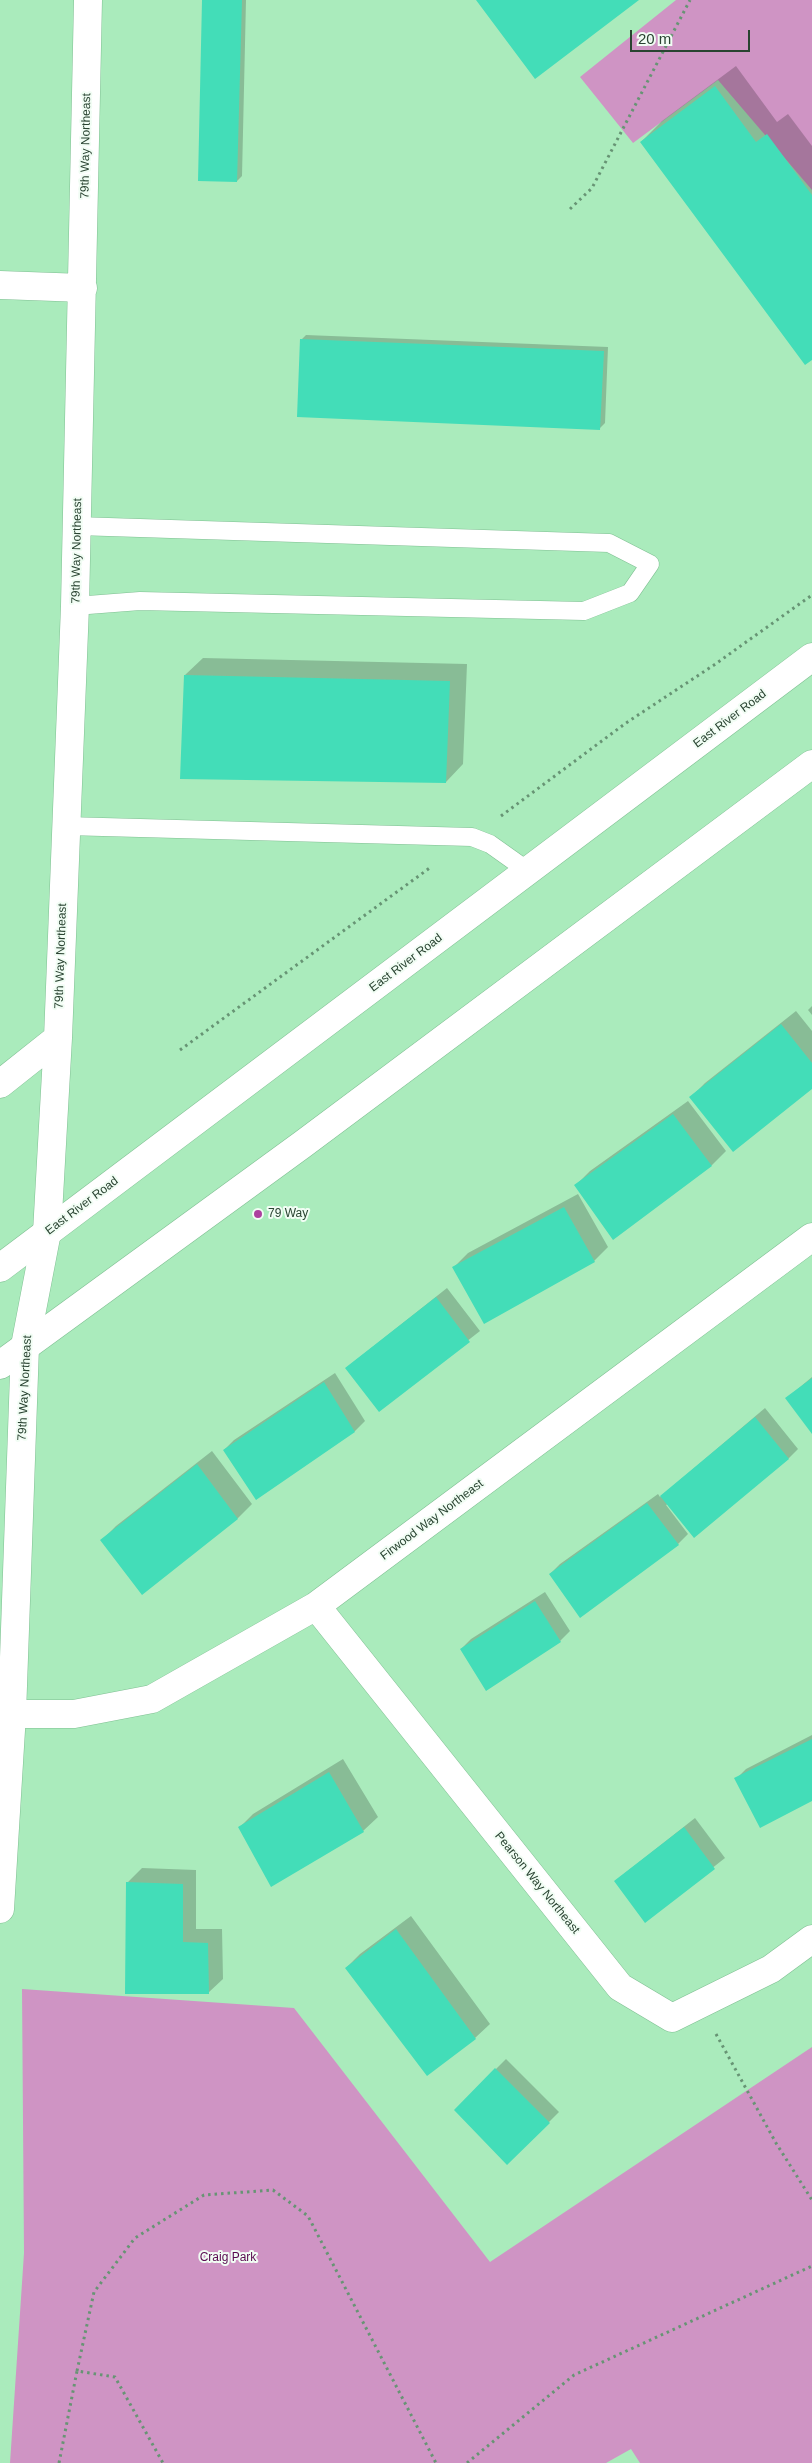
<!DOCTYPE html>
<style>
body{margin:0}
#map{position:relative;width:812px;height:2463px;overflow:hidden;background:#aaebbc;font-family:Helvetica,sans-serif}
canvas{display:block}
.scale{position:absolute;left:630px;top:30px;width:120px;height:22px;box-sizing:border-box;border:2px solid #294331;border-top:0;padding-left:6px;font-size:15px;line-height:18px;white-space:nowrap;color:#294331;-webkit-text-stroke:4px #f1fdf4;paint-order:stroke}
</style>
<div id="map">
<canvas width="812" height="2463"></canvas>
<div class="scale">20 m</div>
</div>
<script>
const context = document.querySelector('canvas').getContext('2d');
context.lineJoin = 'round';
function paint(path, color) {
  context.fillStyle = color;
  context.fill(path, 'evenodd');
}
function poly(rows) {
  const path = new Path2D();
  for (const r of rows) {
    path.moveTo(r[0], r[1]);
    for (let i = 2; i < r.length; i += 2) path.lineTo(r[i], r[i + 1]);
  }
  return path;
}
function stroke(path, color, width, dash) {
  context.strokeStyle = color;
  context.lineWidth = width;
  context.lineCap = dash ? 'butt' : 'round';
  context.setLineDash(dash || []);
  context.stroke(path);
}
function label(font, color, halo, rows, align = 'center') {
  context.font = font + ' Helvetica,sans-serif';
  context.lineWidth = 4;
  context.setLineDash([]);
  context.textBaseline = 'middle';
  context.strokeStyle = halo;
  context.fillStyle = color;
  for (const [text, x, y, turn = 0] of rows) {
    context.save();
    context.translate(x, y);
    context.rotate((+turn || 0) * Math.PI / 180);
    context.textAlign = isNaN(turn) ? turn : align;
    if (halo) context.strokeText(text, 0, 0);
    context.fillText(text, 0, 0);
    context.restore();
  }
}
paint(poly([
 [676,0,812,0,812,190,718,80,633,143,580,77],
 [22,1989,294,2008,490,2262,812,2047,812,2463,640,2463,631,2449,606,2463,10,2463,24,2253]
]), '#cf94c4');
paint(poly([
 [203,0,246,0,242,176,237,181],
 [736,66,777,122,788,114,812,146,812,359,641,142,662,121],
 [306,335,608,347,605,423,600,428,301,340],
 [203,658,467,664,463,764,446,782,185,675],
 [812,1006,812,1015,808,1010],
 [796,1011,812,1031,812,1087,691,1097,705,1083],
 [688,1101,726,1151,712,1165,614,1238,576,1185,590,1171],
 [578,1194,608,1247,594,1261,454,1267,468,1253],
 [447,1288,480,1331,379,1410,346,1368],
 [335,1373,365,1421,355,1431,257,1498,224,1450,234,1440],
 [812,1377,812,1432,787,1398],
 [765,1408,798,1449,788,1459,668,1504,666,1505,688,1534,678,1544,580,1616,550,1574,560,1564,658,1494,660,1497],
 [212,1451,252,1504,238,1518,142,1593,102,1540,116,1526],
 [545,1592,570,1631,560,1641,461,1649,471,1639],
 [812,1735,812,1799,736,1779,746,1769],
 [343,1759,378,1817,363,1831,239,1828,253,1814],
 [695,1818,725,1858,645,1921,615,1881],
 [142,1868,196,1870,196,1929,222,1929,223,1979,208,1993,128,1882],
 [411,1916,490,2024,475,2038,346,1968,360,1954],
 [506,2059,559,2112,507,2164,455,2110]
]), '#0003');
paint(poly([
 [202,0,242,0,237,182,198,181],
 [476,0,639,0,535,79],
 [715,86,756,142,767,134,812,195,812,360,805,365,640,142],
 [300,339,604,351,600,430,297,417],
 [184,675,450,681,446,783,180,779],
 [781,1024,812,1063,812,1089,733,1152,689,1097],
 [673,1114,712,1166,613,1240,574,1185],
 [564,1207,595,1262,484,1324,452,1267],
 [436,1297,470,1342,379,1412,345,1368],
 [812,1378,812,1434,785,1398],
 [324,1382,355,1432,256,1500,223,1450],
 [755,1417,789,1459,694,1538,660,1496],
 [197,1464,238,1519,142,1595,100,1540],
 [647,1503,679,1545,580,1618,549,1574],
 [535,1601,561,1642,486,1691,460,1649],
 [812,1739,812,1801,760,1828,734,1778],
 [329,1772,364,1832,271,1887,238,1827],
 [684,1827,715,1869,645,1923,614,1881],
 [126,1882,183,1884,183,1942,208,1943,209,1994,125,1994],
 [396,1929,476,2039,427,2076,345,1968],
 [495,2068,550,2123,507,2165,454,2110]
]), '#43ddb8');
const lane = poly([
 [75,606,140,601,584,611,630,593,650,564,609,543,77,526],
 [66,826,472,837,490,844,528,871]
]);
const street = poly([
 [0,285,83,288],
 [0,1084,58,1038],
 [316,1606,620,1987,672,2018,771,1969,812,1939],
 [12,1714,74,1714,152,1699,316,1606,812,1237],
 [0,1909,12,1714,25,1346,47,1232,58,1038,75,606,88,0]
]);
const secondary = poly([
 [0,1268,812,657],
 [0,1365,303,1144,812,764]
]);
stroke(lane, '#7fbf92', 19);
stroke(street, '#7fbf92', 29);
stroke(secondary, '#7fbf92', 29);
stroke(poly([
 [570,209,592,188,690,0],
 [501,816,626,723,714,665,812,595],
 [180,1050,431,867],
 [716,2034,776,2143,812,2200],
 [77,2371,94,2292,135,2238,204,2195,273,2190,308,2216,436,2463],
 [59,2463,77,2371,115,2377,163,2463],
 [467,2463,574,2375,812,2266]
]), '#679474', 3, [2.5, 4]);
stroke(lane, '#fff', 18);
stroke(street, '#fff', 28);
stroke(secondary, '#fff', 28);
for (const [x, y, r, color] of [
 [258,1214,5,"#ad409f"]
]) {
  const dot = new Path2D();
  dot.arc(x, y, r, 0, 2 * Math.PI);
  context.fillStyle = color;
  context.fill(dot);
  stroke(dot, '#f1fdf4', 2);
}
label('12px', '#294331', '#f1fdf4', [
 ["79th Way Northeast",86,146,-89],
 ["79th Way Northeast",77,551,-89],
 ["East River Road",730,719,-37],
 ["79th Way Northeast",61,956,-88],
 ["East River Road",406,963,-37],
 ["East River Road",82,1206,-37],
 ["79th Way Northeast",25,1388,-87],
 ["Firwood Way Northeast",432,1520,-37],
 ["Pearson Way Northeast",537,1883,51]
]);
label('12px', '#294331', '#f1fdf4', [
 ["79 Way",268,1214]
], 'left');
label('12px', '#590a50', '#f1fdf4', [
 ["Craig Park",228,2258]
]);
</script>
